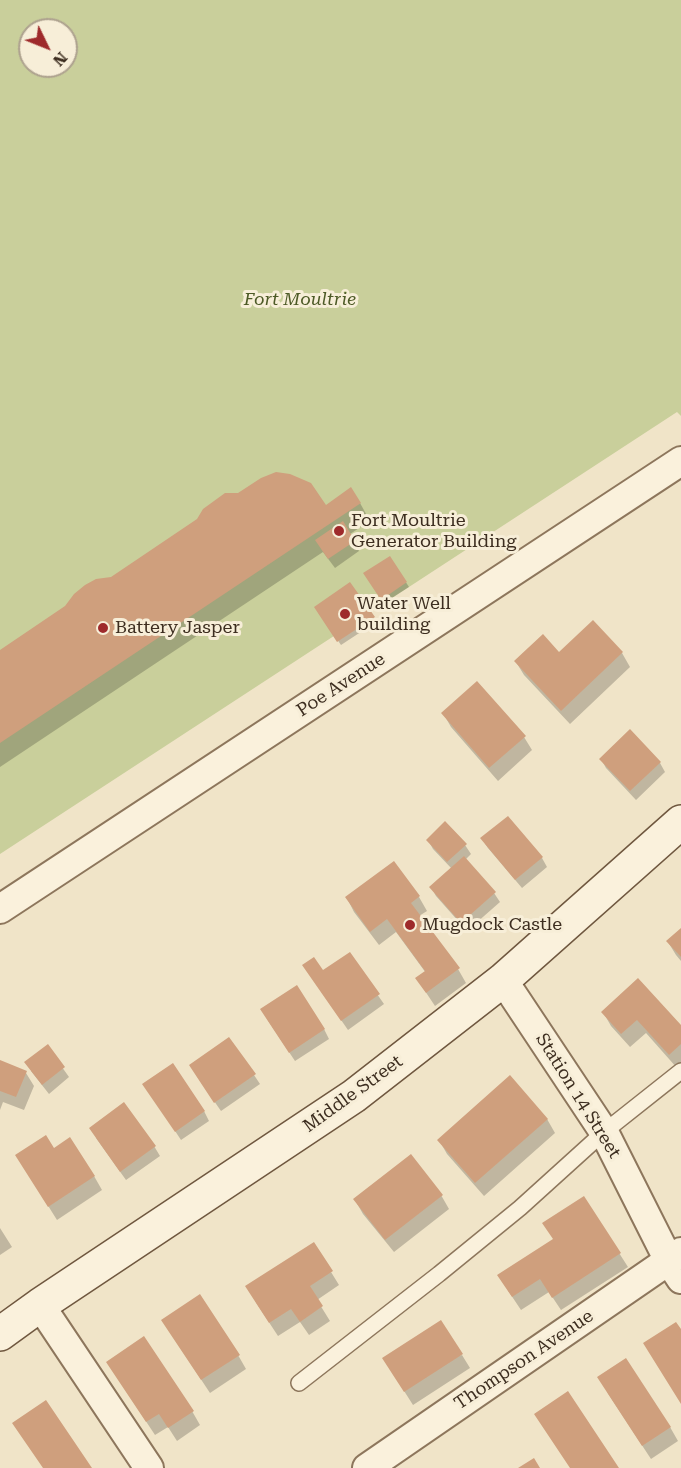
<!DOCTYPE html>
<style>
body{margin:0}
#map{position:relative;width:681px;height:1468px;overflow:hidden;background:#f0e4c8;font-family:"Roboto Serif",serif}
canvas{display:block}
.north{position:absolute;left:18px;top:18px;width:60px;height:60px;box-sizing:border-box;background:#f7eed8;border:2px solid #ada18e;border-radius:50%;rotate:133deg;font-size:16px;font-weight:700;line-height:24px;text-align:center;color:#3d2e20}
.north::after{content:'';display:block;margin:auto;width:21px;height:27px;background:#9e2a2b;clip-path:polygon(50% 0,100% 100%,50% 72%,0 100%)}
</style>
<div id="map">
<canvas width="681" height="1468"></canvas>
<div class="north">N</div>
</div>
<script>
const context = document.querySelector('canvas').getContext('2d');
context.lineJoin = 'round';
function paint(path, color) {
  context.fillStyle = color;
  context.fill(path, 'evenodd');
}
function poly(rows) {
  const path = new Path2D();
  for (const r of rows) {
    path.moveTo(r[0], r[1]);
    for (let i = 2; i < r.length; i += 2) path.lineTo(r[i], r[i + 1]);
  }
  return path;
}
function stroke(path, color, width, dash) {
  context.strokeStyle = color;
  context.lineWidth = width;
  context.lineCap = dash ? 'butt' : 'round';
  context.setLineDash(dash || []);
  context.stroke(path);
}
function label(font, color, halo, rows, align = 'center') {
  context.font = font + ' "Roboto Serif",serif';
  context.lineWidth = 6;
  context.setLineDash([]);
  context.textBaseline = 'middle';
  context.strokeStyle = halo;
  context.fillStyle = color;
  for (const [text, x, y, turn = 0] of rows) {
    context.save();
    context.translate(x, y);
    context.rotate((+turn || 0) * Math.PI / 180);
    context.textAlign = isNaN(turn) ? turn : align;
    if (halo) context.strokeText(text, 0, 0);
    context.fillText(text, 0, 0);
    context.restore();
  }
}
paint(poly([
 [0,0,681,0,681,416,677,412,0,854],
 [30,30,66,30,66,66,30,66]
]), '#c9cf9b');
paint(poly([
 [360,503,370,521,350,534,359,551,335,568,323,552,0,767,0,652,112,578,326,508],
 [390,558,409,587,384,603,365,574],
 [318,612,373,617,376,622,341,645],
 [593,622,622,653,630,667,570,724,524,675,516,662,559,654],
 [443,713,524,737,532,750,498,781,451,727],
 [601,759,660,763,665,772,636,800,606,768],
 [482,839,542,858,547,867,522,888,488,848],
 [428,840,465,845,471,854,465,860,494,893,500,902,467,931,436,896,431,887,452,869,433,849],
 [394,863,419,897,427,911,419,916,458,969,466,983,435,1006,417,979,426,973,396,932,379,945,354,912,347,898],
 [681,930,681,961,676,955,668,942],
 [349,954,384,1004,348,1030,310,975,323,972],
 [603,1012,681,1027,681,1064,677,1068,646,1033,630,1047,611,1026],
 [267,1019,324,1029,329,1039,295,1061],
 [47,1046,69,1077,49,1094,31,1071],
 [0,1062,26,1073,34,1086,24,1110,3,1102,0,1110],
 [196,1075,254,1075,260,1084,221,1111],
 [150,1093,204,1111,209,1121,181,1140],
 [547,1119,555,1133,484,1196,447,1154,439,1140],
 [96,1138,154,1146,160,1156,126,1180],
 [54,1150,94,1176,102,1190,57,1220,25,1169],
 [441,1195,449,1209,394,1252,363,1214,355,1200],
 [584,1198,628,1267,561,1310,549,1292,521,1310,507,1289,554,1240],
 [0,1228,12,1247,0,1255],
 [331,1272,339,1285,317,1300,330,1321,309,1335,300,1322,278,1336,255,1301],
 [171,1334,238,1355,246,1369,210,1393],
 [462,1355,470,1368,413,1405,392,1372],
 [116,1376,192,1411,200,1425,177,1441,168,1427,155,1435],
 [607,1392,670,1427,678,1441,651,1459]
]), '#0003');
paint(poly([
 [276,472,290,474,311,483,326,505,351,487,361,503,0,743,0,650,65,606,74,594,85,585,96,579,111,577,197,519,203,509,225,493,238,493,261,478],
 [343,521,355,541,328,559,315,540],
 [390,556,407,582,381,600,363,573],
 [350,582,375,617,337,642,314,607],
 [593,620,623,652,561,711,514,661,543,634,559,652],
 [477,681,526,736,489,768,441,713],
 [630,729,661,762,630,791,599,759],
 [508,816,543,857,515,880,480,838],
 [445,821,467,844,447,862,426,840],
 [464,856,496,892,461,923,429,887],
 [394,861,420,896,411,903,460,968,426,993,415,978,425,971,387,919,370,932,345,897],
 [681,928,681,957,666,941],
 [350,952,380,994,341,1021,302,965,314,957,323,970],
 [638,978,681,1025,681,1044,669,1055,637,1020,621,1034,601,1012],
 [297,985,325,1029,289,1053,260,1009],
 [229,1037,256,1074,214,1103,189,1065],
 [48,1044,65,1067,42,1085,24,1062],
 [0,1060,27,1071,16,1097,0,1091],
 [173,1063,205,1111,175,1132,142,1084],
 [510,1075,548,1119,475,1183,437,1140],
 [124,1102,156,1146,120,1172,89,1128],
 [46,1135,54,1148,70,1137,95,1176,48,1207,15,1155],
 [411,1154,443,1195,385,1240,353,1199],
 [584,1196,621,1253,552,1298,540,1279,512,1297,497,1275,553,1239,542,1223],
 [314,1242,333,1271,310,1286,323,1306,300,1322,291,1309,269,1323,245,1286],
 [200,1294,240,1355,201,1380,161,1320],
 [441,1320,463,1354,404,1392,382,1358],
 [676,1322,681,1329,681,1404,643,1343],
 [144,1336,194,1411,168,1428,159,1414,146,1422,106,1362],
 [626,1358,671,1427,642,1446,597,1377],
 [568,1391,619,1468,570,1468,534,1414],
 [46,1400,92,1468,43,1468,12,1423],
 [534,1458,540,1468,518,1468]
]), '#cf9f7d');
const lane = poly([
 [299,1383,439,1274,520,1208,604,1132,681,1071]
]);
const street = poly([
 [0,909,681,461],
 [503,980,604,1132,669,1261,681,1279],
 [40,1305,149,1468],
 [367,1468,681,1252]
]);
const secondary = poly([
 [0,1334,40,1305,354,1096,503,980,681,822]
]);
stroke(lane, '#8d765c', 18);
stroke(street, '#8d765c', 32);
stroke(secondary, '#6f573f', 36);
stroke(lane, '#faf1dc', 15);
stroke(street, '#faf1dc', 28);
stroke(secondary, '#faf1dc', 33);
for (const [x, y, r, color] of [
 [339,531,6,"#9e2a2b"],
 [345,614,6,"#9e2a2b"],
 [103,628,6,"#9e2a2b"],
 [410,925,6,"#9e2a2b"]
]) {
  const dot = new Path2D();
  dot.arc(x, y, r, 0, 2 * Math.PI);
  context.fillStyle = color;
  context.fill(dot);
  stroke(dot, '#f7eed8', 2);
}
label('italic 18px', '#4d5a26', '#f7eed8', [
 ["Fort Moultrie",300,300]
]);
label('18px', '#3d2e20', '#f7eed8', [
 ["Fort Moultrie",351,521],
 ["Generator Building",351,542],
 ["Water Well",357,604],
 ["building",357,625],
 ["Battery Jasper",115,628],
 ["Mugdock Castle",422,925]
], 'left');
label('18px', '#3d2e20', '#f7eed8', [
 ["Poe Avenue",341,685,-33],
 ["Middle Street",353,1094,-36],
 ["Station 14 Street",578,1096,58],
 ["Thompson Avenue",524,1360,-34]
]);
</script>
